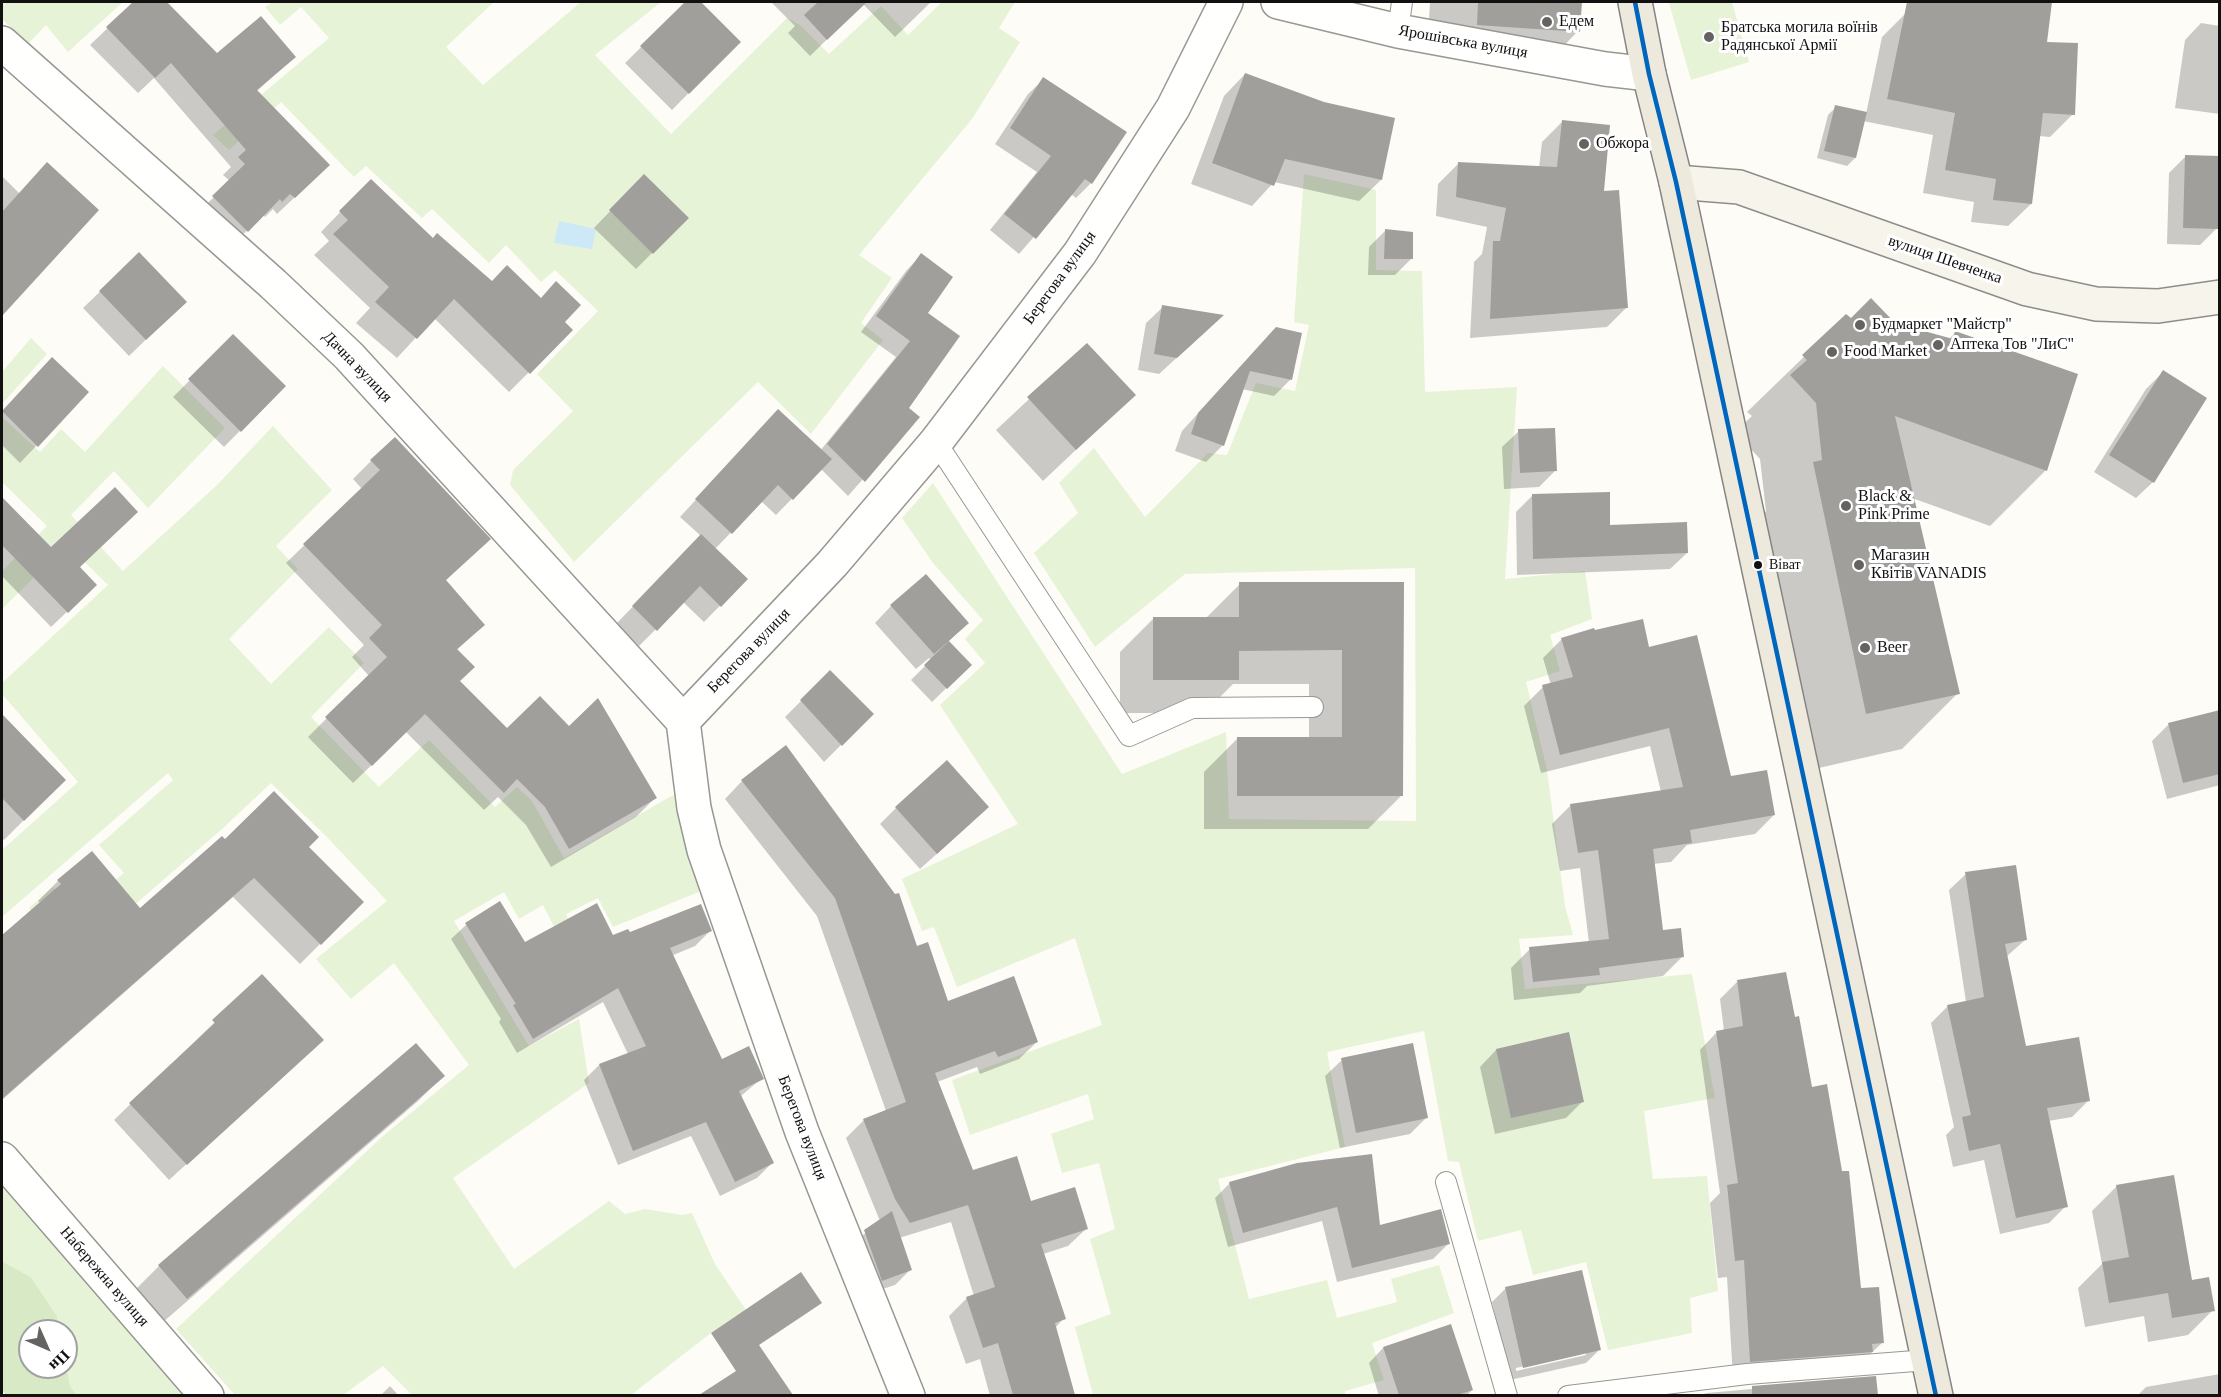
<!DOCTYPE html>
<meta charset="utf-8">
<style>
body{margin:0}
#map{position:relative;width:2221px;height:1397px;overflow:hidden;background:#fdfcf7;font-family:Georgia,serif}
canvas{display:block}
.frame{position:absolute;inset:0;border:3px solid #111;pointer-events:none}
.north{position:absolute;left:18px;top:1319px;width:60px;height:60px;box-sizing:border-box;background:#fff;border:2px solid #a0a0a0;border-radius:50%;rotate:135deg;font-size:16px;font-weight:700;line-height:24px;text-align:center;color:#111}
.north::after{content:'';display:block;margin:auto;width:21px;height:27px;background:#646362;clip-path:polygon(50% 0,100% 100%,50% 72%,0 100%)}
</style>
<div id="map">
<canvas width="2221" height="1397"></canvas>
<div class="frame"></div>
<div class="north">Пн</div>
</div>
<script>
const context = document.querySelector('canvas').getContext('2d');
context.lineJoin = 'round';
function paint(path, color) {
  context.fillStyle = color;
  context.fill(path, 'evenodd');
}
function poly(rows) {
  const path = new Path2D();
  for (const r of rows) {
    path.moveTo(r[0], r[1]);
    for (let i = 2; i < r.length; i += 2) path.lineTo(r[i], r[i + 1]);
  }
  return path;
}
function stroke(path, color, width, dash) {
  context.strokeStyle = color;
  context.lineWidth = width;
  context.lineCap = dash ? 'butt' : 'round';
  context.setLineDash(dash || []);
  context.stroke(path);
}
function label(font, color, halo, rows, align = 'center') {
  context.font = font + ' Georgia,serif';
  context.lineWidth = 6;
  context.setLineDash([]);
  context.textBaseline = 'middle';
  context.strokeStyle = halo;
  context.fillStyle = color;
  for (const [text, x, y, turn = 0] of rows) {
    context.save();
    context.translate(x, y);
    context.rotate((+turn || 0) * Math.PI / 180);
    context.textAlign = isNaN(turn) ? turn : align;
    if (halo) context.strokeText(text, 0, 0);
    context.fillText(text, 0, 0);
    context.restore();
  }
}
paint(poly([
 [2,2,123,2,68,52,46,25,28,44,2,19],
 [273,2,494,2,446,47,483,85,581,2,661,2,595,55,671,134,787,18,800,25,829,54,881,6,908,35,942,2,1015,2,999,28,1020,42,972,119,859,255,892,278,861,323,883,340,811,434,758,382,574,562,510,485,513,470,573,411,537,374,598,311,555,270,541,282,506,245,489,263,432,209,422,218,366,166,354,177,281,102,229,150,213,135,329,38,301,7,280,25,265,7],
 [1732,2,1749,62,1691,80,1669,3],
 [1304,174,1376,190,1376,270,1422,271,1425,392,1517,387,1505,579,1585,571,1592,619,1550,635,1560,671,1526,682,1547,770,1565,906,1573,935,1519,939,1525,989,1692,974,1715,1098,1644,1111,1653,1179,1707,1176,1718,1291,1690,1298,1692,1333,1608,1350,1586,1262,1533,1275,1521,1230,1478,1241,1459,1162,1448,1161,1424,1031,1327,1052,1345,1147,1218,1179,1249,1299,1327,1280,1337,1318,1397,1302,1391,1279,1439,1265,1454,1313,1372,1343,1384,1380,1345,1391,1345,1395,1093,1395,1075,1327,1111,1314,1090,1239,1115,1229,1099,1163,1062,1173,1051,1134,1094,1119,1088,1094,970,1135,952,1080,1102,1025,1075,938,957,987,934,927,922,931,902,879,1018,824,940,705,985,663,965,639,983,620,933,563,902,518,933,483,1122,774,1226,732,1229,819,1416,821,1415,568,1185,574,1095,647,1034,553,1078,513,1059,483,1094,448,1145,517,1208,453,1227,455,1256,383,1295,391,1309,325,1294,322],
 [31,338,47,354,2,404,2,372],
 [163,366,225,428,148,508,114,471,71,515,123,571,217,485,273,426,332,490,276,546,298,569,229,639,271,684,329,627,364,663,311,717,379,787,429,740,495,807,517,787,532,801,564,858,673,795,682,803,706,889,613,927,598,898,566,914,578,940,584,985,543,905,519,919,504,892,454,921,529,1046,579,1019,589,1083,453,1178,514,1269,609,1201,625,1214,645,1209,682,1215,692,1213,715,1264,746,1310,711,1333,631,1395,412,1395,383,1366,343,1395,235,1395,176,1329,383,1136,469,1065,394,963,351,999,316,959,387,901,326,836,271,783,222,829,71,960,29,908,53,887,76,913,124,873,99,845,173,780,168,773,2,917,2,850,78,782,2,694,2,683,108,585,67,545,2,609,2,571,47,526,2,482,2,417,40,452,61,429,85,452],
 [2,1175,190,1395,77,1395,70,1386,66,1365,66,1331,60,1331,57,1316,31,1277,2,1261]
]), '#e7f3d7');
paint(poly([
 [2,1261,31,1277,57,1316,60,1331,30,1331,30,1367,66,1365,70,1386,77,1395,6,1395,2,1390]
]), '#d8eac5');
paint(poly([
 [559,221,596,229,592,249,554,243]
]), '#cde8f7');
paint(poly([
 [135,2,165,2,217,55,294,57,257,91,312,181,277,214,273,209,265,217,263,215,230,247,197,214,230,181,223,175,231,167,154,78,138,93,90,45],
 [687,2,699,2,739,42,672,110,625,63],
 [771,2,931,2,895,37,863,4,810,56,788,33,795,26],
 [1430,2,1580,2,1578,31,1554,56,1428,38],
 [1969,2,2050,2,2046,43,2073,114,2050,137,2039,136,2031,204,2008,226,1971,222,1974,202,1923,193,1933,135,1863,121,1855,158,1847,166,1817,158,1828,115,1836,107,1866,114,1882,37,1905,14,1966,27],
 [2201,23,2220,26,2220,114,2175,108,2185,40],
 [1245,74,1381,180,1359,201,1274,182,1252,206,1191,184,1224,96],
 [1044,79,1091,183,1076,198,1071,194,1019,254,990,230,1037,172,995,144,1028,94],
 [1562,122,1602,192,1627,307,1607,327,1470,338,1474,262,1482,254,1487,227,1436,216,1438,184,1458,164,1539,168,1542,142],
 [2186,156,2217,228,2200,245,2167,244,2169,173],
 [2,176,19,193,97,210,2,314],
 [644,176,687,218,636,269,594,228],
 [351,201,433,239,492,283,563,322,571,330,509,392,434,318,397,358,356,323,370,308,314,255,329,241,321,232],
 [1385,231,1411,259,1395,275,1368,275,1369,247],
 [139,254,168,318,129,356,83,308],
 [921,255,926,313,907,408,918,417,848,496,821,469,776,515,761,501,715,549,746,579,704,622,683,602,639,646,616,624,701,536,680,517,762,428,820,451,896,357,861,332,906,271],
 [1163,307,1205,332,1159,374,1138,370,1146,323],
 [1846,316,1851,320,1894,325,1948,340,1956,332,2046,470,1990,526,1912,498,1958,693,1902,749,1810,770,1758,520,1766,511,1760,459,1735,432,1752,416,1747,412],
 [1276,328,1300,334,1290,380,1274,396,1242,389,1223,445,1206,462,1175,451,1182,431],
 [233,337,284,386,224,447,173,397],
 [1087,345,1134,395,1043,481,996,430],
 [2163,372,2153,482,2136,498,2094,472,2146,389],
 [36,375,87,392,20,463,2,445,2,412],
 [1519,431,1556,470,1539,487,1504,489,1502,447],
 [371,461,489,539,445,581,483,625,457,650,458,681,507,730,655,798,636,817,551,867,526,825,498,797,484,810,406,732,353,783,308,737,369,676,352,657,364,645,286,563,362,489,353,479],
 [1533,495,1609,526,1687,553,1670,569,1517,575,1516,512],
 [2,499,51,549,78,568,95,585,51,627,2,576],
 [1402,583,1402,795,1368,829,1204,829,1204,772,1238,738,1309,738,1309,684,1233,684,1204,713,1120,713,1120,652,1154,618,1205,619,1240,584],
 [891,606,967,623,948,642,970,665,932,702,911,680,931,660,929,658,916,669,875,623],
 [1562,639,1648,649,1730,778,1774,815,1755,834,1687,845,1671,862,1653,864,1661,931,1682,957,1663,976,1587,986,1580,993,1514,1000,1511,968,1530,949,1589,943,1580,868,1560,871,1552,824,1571,805,1661,792,1650,746,1541,773,1524,706,1543,687,1551,685,1543,658],
 [830,672,872,714,824,762,785,717],
 [2220,712,2220,785,2167,799,2152,741,2168,725],
 [6,721,64,780,4,840,2,838,2,726],
 [742,781,917,947,947,1002,1037,1042,1019,1059,980,1074,977,1067,937,1082,972,1172,1086,1229,1068,1246,1043,1254,1064,1318,1055,1328,1073,1396,990,1396,980,1359,966,1364,949,1316,967,1298,974,1296,951,1222,899,1238,910,1270,895,1285,867,1294,850,1246,880,1221,846,1138,864,1120,886,1111,817,916,725,799],
 [896,808,970,824,920,869,880,824],
 [225,841,307,847,362,902,300,964,233,897,2,1100,2,937,40,903,38,901,58,881,140,910],
 [1966,874,2025,940,2006,957,2025,1048,2088,1101,2072,1117,2048,1121,2066,1206,2049,1223,2000,1234,1984,1160,1953,1167,1946,1135,1954,1127,1931,1023,1948,1006,1966,1002,1949,890],
 [466,925,524,944,629,934,710,931,695,946,671,956,722,1061,762,1078,741,1096,772,1163,757,1178,720,1196,691,1136,618,1165,584,1080,599,1065,628,1054,603,1002,517,1053,499,1022,501,1019,451,939],
 [262,976,305,1056,169,1180,114,1120],
 [1737,982,1811,1088,1860,1290,1883,1342,1865,1359,1733,1378,1727,1277,1718,1278,1710,1203,1720,1193,1700,1050,1717,1032,1724,1031,1720,999],
 [1568,1034,1583,1101,1566,1118,1495,1134,1480,1067,1496,1050],
 [416,1045,443,1076,418,1101,162,1323,134,1291,159,1266],
 [1342,1060,1427,1117,1410,1134,1340,1148,1325,1076],
 [1297,1165,1379,1226,1448,1244,1433,1259,1337,1282,1322,1221,1228,1247,1215,1198,1230,1183],
 [2117,1186,2213,1310,2188,1335,2148,1342,2144,1316,2085,1327,2078,1288,2102,1264,2092,1211],
 [1506,1288,1599,1350,1586,1363,1510,1380,1492,1302],
 [1586,1352,1586,1355,1516,1371,1516,1368],
 [1450,1326,1472,1390,1466,1396,1379,1396,1369,1363,1383,1348],
 [2220,1374,2220,1396,2137,1396,2146,1387],
 [1875,1378,1877,1396,1696,1396,1707,1393],
 [390,1386,399,1396,380,1396]
]), '#0003');
paint(poly([
 [133,2,167,2,217,53,261,16,296,57,257,90,330,165,295,198,290,194,282,202,280,199,248,232,212,196,245,164,238,157,246,150,171,63,155,78,106,27],
 [685,2,701,2,741,42,689,94,640,46],
 [818,2,867,2,827,40,804,15],
 [1478,2,1582,2,1580,32,1477,25],
 [1907,2,2052,2,2047,42,2078,43,2075,115,2043,113,2032,204,1993,200,1996,179,1945,170,1955,113,1887,99],
 [1245,73,1324,102,1395,118,1382,180,1285,159,1274,186,1212,163],
 [1043,77,1127,132,1092,184,1085,179,1036,239,1004,214,1051,156,1010,128],
 [1835,105,1867,112,1856,158,1824,151],
 [1562,120,1610,125,1604,191,1619,190,1628,308,1490,319,1493,241,1500,241,1506,208,1456,197,1458,162,1557,167],
 [2185,155,2220,156,2218,229,2183,228],
 [47,162,99,210,2,316,2,212],
 [644,174,689,218,653,254,609,210],
 [371,179,433,238,437,233,492,281,507,265,541,298,556,281,581,305,565,322,573,330,530,374,454,299,417,339,375,302,389,287,333,234,348,220,339,211],
 [1385,229,1413,232,1413,259,1384,259],
 [139,252,187,302,146,340,99,291],
 [921,253,953,277,928,313,960,336,909,408,920,417,865,482,827,444,910,341,876,316],
 [1871,298,1895,323,1953,339,1955,331,2078,374,2047,471,1895,416,1960,694,1866,714,1813,462,1822,460,1816,403,1790,375,1807,360,1802,355,1846,314,1851,318],
 [1162,305,1224,315,1177,358,1154,354],
 [1276,327,1302,333,1292,380,1250,371,1224,446,1191,434,1198,413],
 [233,334,286,386,241,432,188,379],
 [1087,343,1136,395,1076,450,1027,397],
 [52,357,89,392,38,447,2,411],
 [2163,370,2207,398,2154,483,2109,455],
 [778,409,832,459,793,500,778,485,732,534,695,499],
 [1555,428,1557,471,1520,473,1518,429],
 [395,437,491,539,446,580,485,625,457,649,475,667,460,681,507,728,540,696,569,726,598,698,657,798,569,849,545,807,517,779,504,793,425,714,372,766,325,717,387,657,369,638,382,625,303,544,380,470,370,460],
 [115,487,138,512,80,567,97,585,68,613,2,545,2,497,51,547],
 [1610,492,1610,525,1687,522,1688,553,1533,559,1532,494],
 [701,534,748,579,721,607,700,586,657,631,632,606],
 [926,574,969,623,934,654,890,605],
 [1239,582,1404,582,1403,796,1237,796,1237,737,1342,737,1342,650,1239,651,1239,680,1153,680,1153,617,1239,617],
 [1643,619,1649,647,1697,635,1731,776,1767,770,1775,815,1690,830,1692,843,1653,849,1663,930,1681,928,1684,957,1599,968,1600,975,1533,982,1529,947,1609,939,1598,850,1578,853,1570,804,1683,787,1669,728,1560,755,1542,685,1573,677,1561,638,1594,628,1595,630],
 [949,641,972,665,947,689,924,665],
 [830,670,874,714,842,746,800,700],
 [2220,710,2220,774,2183,783,2168,723],
 [2,714,66,780,24,821,2,798],
 [786,745,895,894,899,893,917,946,928,942,948,1001,1014,976,1038,1042,998,1057,995,1051,935,1073,973,1170,1017,1156,1031,1201,1075,1187,1088,1229,1041,1244,1066,1319,1055,1323,1075,1395,1013,1395,998,1343,983,1348,966,1297,995,1287,968,1205,910,1223,895,1199,863,1119,906,1102,835,898,741,780],
 [947,760,989,807,937,854,895,807],
 [274,791,319,837,309,847,364,902,321,945,254,878,2,1099,2,935,61,884,57,880,92,851,140,908,222,836,225,839],
 [2016,865,2027,940,2005,944,2026,1046,2079,1037,2090,1101,2047,1108,2068,1207,2016,1218,2000,1144,1969,1151,1962,1117,1971,1115,1947,1005,1984,997,1965,872],
 [500,901,525,942,597,903,613,935,628,929,630,932,701,904,712,931,670,948,722,1059,749,1046,764,1079,739,1091,774,1163,735,1182,706,1122,633,1151,599,1064,646,1046,618,988,533,1039,513,1005,516,1004,465,923],
 [1786,972,1795,1017,1799,1016,1812,1087,1827,1084,1842,1171,1849,1171,1861,1288,1879,1287,1884,1343,1872,1344,1873,1352,1750,1362,1744,1260,1735,1261,1727,1185,1738,1183,1716,1031,1743,1026,1737,980],
 [262,974,324,1040,187,1165,129,1103,215,1023,212,1020],
 [1569,1032,1584,1102,1511,1118,1496,1049],
 [416,1043,445,1076,187,1299,158,1265],
 [1413,1043,1428,1118,1356,1133,1341,1058],
 [1372,1154,1380,1225,1441,1209,1450,1244,1352,1268,1337,1207,1243,1233,1229,1182,1297,1163],
 [2174,1175,2192,1280,2209,1277,2215,1311,2172,1318,2168,1293,2109,1303,2102,1262,2129,1257,2116,1185],
 [892,1211,912,1270,882,1281,864,1230],
 [1582,1270,1601,1350,1523,1368,1505,1287],
 [801,1272,822,1303,759,1345,793,1395,699,1395,736,1371,711,1333],
 [1451,1324,1473,1390,1457,1395,1399,1395,1383,1347],
 [1876,1376,1878,1395,1752,1395,1752,1386]
]), '#a19f9c');
const lane = poly([
 [1398,31,1402,2],
 [936,442,1129,736,1192,708,1313,707],
 [1446,1182,1507,1396],
 [1568,1396,1747,1374,1928,1360]
]);
const street = poly([
 [1278,2,1398,31,1605,69,1649,74],
 [2,43,273,284,349,356,683,721],
 [2,1159,207,1396],
 [908,1396,802,1132,704,850,694,808,683,721,832,564,936,442,1080,253,1173,108,1226,2]
]);
const secondary = poly([
 [1676,182,1739,187,2027,289,2096,304,2158,306,2220,297]
]);
const primary = poly([
 [1635,2,1649,74,1676,182,1936,1396]
]);
stroke(lane, '#979795', 22);
stroke(street, '#979795', 36);
stroke(secondary, '#8e8d8b', 36);
stroke(primary, '#858482', 36);
stroke(lane, '#fffffe', 20);
stroke(street, '#fffffe', 33);
stroke(secondary, '#f6f4eb', 33);
stroke(primary, '#ede9dc', 33);
stroke(poly([
 [1635,2,1649,74,1676,182,1936,1396]
]), '#0065bd', 4.5);
for (const [x, y, r, color] of [
 [1547,22,6,"#646362"],
 [1709,37,6,"#646362"],
 [1584,144,6,"#646362"],
 [1860,325,6,"#646362"],
 [1938,345,6,"#646362"],
 [1832,352,6,"#646362"],
 [1846,506,6,"#646362"],
 [1758,565,5,"#111"],
 [1859,565,6,"#646362"],
 [1865,648,6,"#646362"]
]) {
  const dot = new Path2D();
  dot.arc(x, y, r, 0, 2 * Math.PI);
  context.fillStyle = color;
  context.fill(dot);
  stroke(dot, '#fff', 2);
}
label('14px', '#111', '#fff', [
 ["Віват",1769,565]
], 'left');
label('16px', '#111', '#fff', [
 ["Едем",1559,22],
 ["Братська могила воїнів",1721,28],
 ["Радянської Армії",1721,46],
 ["Обжора",1596,144],
 ["Будмаркет \"Майстр\"",1872,325],
 ["Аптека Тов \"ЛиС\"",1950,345],
 ["Food Market",1844,352],
 ["Black &",1858,497],
 ["Pink Prime",1858,515],
 ["Магазин",1871,556],
 ["Квітів VANADIS",1871,574],
 ["Beer",1877,648]
], 'left');
label('16px', '#111', '#fff', [
 ["Ярошівська вулиця",1463,42,10],
 ["вулиця Шевченка",1945,260,19],
 ["Берегова вулиця",1060,278,-54],
 ["Дачна вулиця",357,367,46],
 ["Берегова вулиця",749,651,-46],
 ["Берегова вулиця",802,1128,69],
 ["Набережна вулиця",104,1277,49]
]);
</script>
